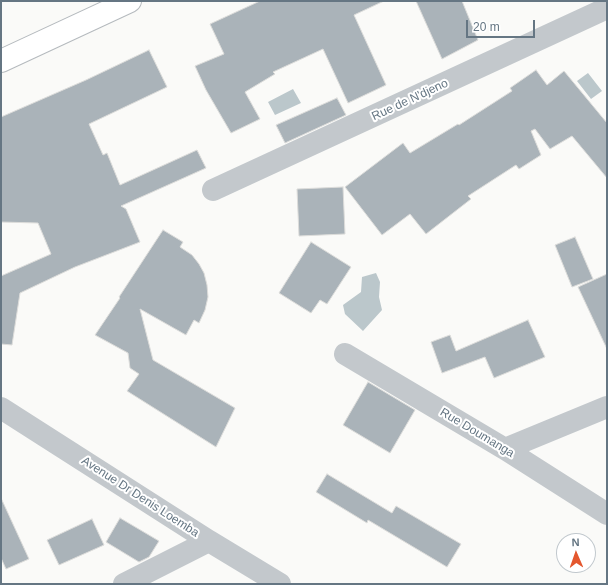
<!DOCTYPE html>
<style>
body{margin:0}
#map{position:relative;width:608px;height:585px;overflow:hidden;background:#fafaf8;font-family:Arial,sans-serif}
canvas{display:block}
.frame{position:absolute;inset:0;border:2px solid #657683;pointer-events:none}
.north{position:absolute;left:556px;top:533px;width:40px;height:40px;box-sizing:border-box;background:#fff;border:1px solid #c1c8cd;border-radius:50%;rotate:358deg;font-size:11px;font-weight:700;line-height:16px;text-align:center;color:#657683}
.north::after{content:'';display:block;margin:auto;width:14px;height:18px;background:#e4572e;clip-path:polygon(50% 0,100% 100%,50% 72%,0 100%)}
.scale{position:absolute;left:466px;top:20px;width:69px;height:18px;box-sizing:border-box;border:2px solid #657683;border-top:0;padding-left:5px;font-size:12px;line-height:14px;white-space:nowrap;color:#657683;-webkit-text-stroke:3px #fff;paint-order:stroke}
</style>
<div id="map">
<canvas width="608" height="585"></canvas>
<div class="frame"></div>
<div class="north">N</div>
<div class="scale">20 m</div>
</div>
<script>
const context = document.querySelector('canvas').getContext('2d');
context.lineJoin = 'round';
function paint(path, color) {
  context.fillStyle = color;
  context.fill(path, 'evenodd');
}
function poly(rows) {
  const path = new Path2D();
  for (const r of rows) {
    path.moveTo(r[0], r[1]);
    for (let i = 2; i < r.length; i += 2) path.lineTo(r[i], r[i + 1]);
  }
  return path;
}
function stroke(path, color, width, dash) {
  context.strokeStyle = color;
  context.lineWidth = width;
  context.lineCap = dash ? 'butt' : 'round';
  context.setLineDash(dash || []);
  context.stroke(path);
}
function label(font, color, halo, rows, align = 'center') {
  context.font = font + ' Arial,sans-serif';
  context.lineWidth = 4;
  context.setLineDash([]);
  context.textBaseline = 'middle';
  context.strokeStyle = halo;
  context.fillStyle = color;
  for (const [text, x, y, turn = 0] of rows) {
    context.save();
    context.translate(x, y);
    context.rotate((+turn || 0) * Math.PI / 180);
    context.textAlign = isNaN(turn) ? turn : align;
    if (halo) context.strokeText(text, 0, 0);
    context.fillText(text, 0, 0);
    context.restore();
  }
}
paint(poly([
 [588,73,602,91,591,99,577,81],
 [293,89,301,103,275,115,268,102],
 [376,273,380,282,379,297,382,310,363,331,345,314,343,305,361,292,362,277]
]), '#bbc7cb');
const building = poly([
 [260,1,384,1,354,15,386,85,348,103,323,49,273,72,275,74,245,92,260,119,231,133,206,90,195,66,224,54,210,24,260,1],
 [416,1,462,1,478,40,442,59,416,1],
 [149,50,167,87,89,124,103,155,107,153,120,185,197,150,206,168,121,206,126,209,140,242,75,267,20,293,12,345,1,344,1,276,51,254,38,223,1,222,1,117,86,80,149,50],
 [536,70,547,85,564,71,607,123,607,178,572,136,550,149,535,129,531,131,541,155,519,169,516,165,468,196,471,199,426,234,410,214,382,235,345,187,403,143,410,153,458,124,459,125,512,91,510,88,536,70],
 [337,98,346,115,285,143,276,125,337,98],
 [343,187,345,234,299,236,297,189,343,187],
 [163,230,183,242,180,247,192,255,199,264,204,273,207,285,208,297,205,310,199,323,194,320,186,335,140,309,153,360,235,408,216,447,127,391,139,374,130,368,128,353,95,335,120,298,119,297,163,230],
 [575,237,593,279,572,287,555,245,575,237],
 [311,242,351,267,327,304,320,300,311,313,279,293,311,242],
 [607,274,607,349,578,287,607,274],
 [528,320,545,357,494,378,485,357,442,373,431,342,450,335,456,351,528,320],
 [368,382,415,410,390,453,343,425,368,382],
 [327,474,392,513,396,506,461,544,447,567,368,520,367,523,316,492,327,474],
 [1,498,29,559,6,569,1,558,1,498],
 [120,518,159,541,149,557,139,562,106,542,120,518],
 [92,519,104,545,59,565,47,540,92,519]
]);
paint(building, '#aab3b9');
stroke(building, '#dcdcda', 1);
const primary = poly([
 [1,61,130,1]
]);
stroke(primary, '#b5babe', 24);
stroke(poly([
 [213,190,607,8],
 [345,354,505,449,607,514],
 [1,408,209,541,280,584],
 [505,449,607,407],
 [124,584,209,541]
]), '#c3c8cc', 22);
stroke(primary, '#fff', 22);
label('12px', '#657683', '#fff', [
 ["Rue de N'djeno",410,100,-25],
 ["Rue Doumanga",477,433,31],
 ["Avenue Dr Denis Loemba",140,497,33]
]);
</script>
